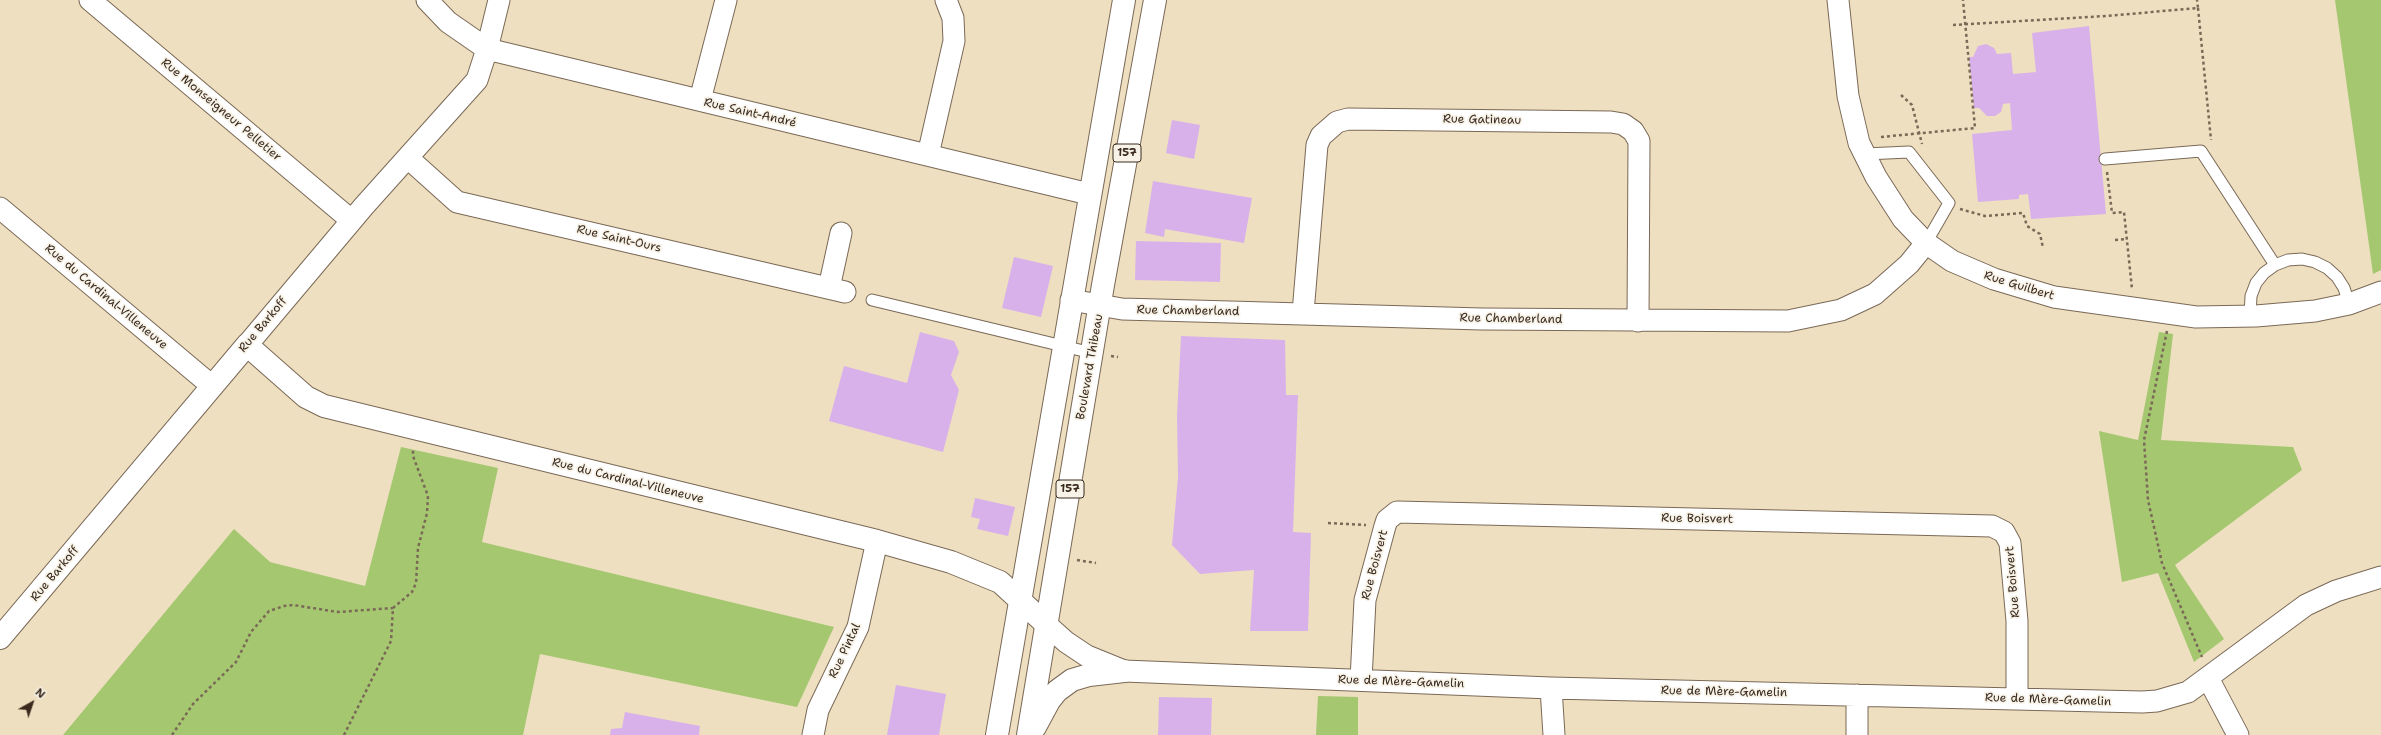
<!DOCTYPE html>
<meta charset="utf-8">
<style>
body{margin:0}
#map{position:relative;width:2381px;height:735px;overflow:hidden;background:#eedfc0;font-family:"Shantell Sans",sans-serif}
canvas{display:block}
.north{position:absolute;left:12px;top:683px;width:40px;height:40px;-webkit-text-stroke:3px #f7f3e8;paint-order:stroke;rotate:40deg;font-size:11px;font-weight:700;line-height:16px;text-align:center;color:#3b2a1e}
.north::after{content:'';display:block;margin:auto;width:14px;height:18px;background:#3b2a1e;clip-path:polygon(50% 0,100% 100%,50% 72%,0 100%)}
</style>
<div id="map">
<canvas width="2381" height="735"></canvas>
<div class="north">N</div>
</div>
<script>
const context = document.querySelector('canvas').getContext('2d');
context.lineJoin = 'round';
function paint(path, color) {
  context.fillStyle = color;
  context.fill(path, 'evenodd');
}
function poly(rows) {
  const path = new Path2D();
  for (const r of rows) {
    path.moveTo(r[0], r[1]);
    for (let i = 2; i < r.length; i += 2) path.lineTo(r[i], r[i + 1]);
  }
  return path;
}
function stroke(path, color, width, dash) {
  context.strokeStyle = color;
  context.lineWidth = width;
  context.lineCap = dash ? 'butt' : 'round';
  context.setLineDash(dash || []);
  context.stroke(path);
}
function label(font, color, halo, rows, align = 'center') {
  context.font = font + ' "Shantell Sans",sans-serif';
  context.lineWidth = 3.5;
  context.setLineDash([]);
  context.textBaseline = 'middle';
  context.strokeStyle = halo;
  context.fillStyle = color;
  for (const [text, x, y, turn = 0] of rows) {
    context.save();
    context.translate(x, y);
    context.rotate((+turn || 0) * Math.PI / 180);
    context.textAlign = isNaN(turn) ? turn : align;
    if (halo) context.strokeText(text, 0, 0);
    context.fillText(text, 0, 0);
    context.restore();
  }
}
paint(poly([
 [2335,0,2381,0,2381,270,2373,274],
 [2159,332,2173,334,2161,440,2293,447,2302,470,2175,565,2224,639,2194,662,2158,573,2122,582,2099,431,2138,440],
 [401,447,498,468,482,542,834,627,797,707,540,654,523,735,63,735,234,529,270,562,365,586],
 [1318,696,1358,697,1358,735,1316,735]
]), '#a4c770');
paint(poly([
 [2089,26,2106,214,2031,219,2028,194,2019,195,2019,199,1978,202,1972,134,2012,130,2010,103,2003,104,2001,112,1995,116,1987,116,1979,108,1974,108,1969,57,1973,57,1978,46,1986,44,1994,48,1997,54,2011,53,2013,74,2036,72,2032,33],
 [1172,120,1200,125,1194,159,1166,153],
 [1153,181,1252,198,1244,243,1165,229,1164,237,1145,233],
 [1136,241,1221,243,1220,282,1135,280],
 [1014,257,1053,266,1041,317,1002,308],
 [920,332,954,341,959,352,951,375,959,390,943,452,829,421,844,366,907,383],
 [1181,336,1285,340,1286,395,1298,395,1293,532,1311,533,1308,631,1250,631,1254,570,1200,574,1172,545,1178,477,1177,416],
 [975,498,1015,507,1008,536,977,529,980,519,971,517],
 [896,685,946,694,939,735,887,735],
 [1159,697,1212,698,1211,735,1158,735],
 [625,712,700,726,699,735,610,735,611,729,622,728]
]), '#d9b1ea');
const lane = poly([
 [1865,154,1909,152,1949,203,1926,243],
 [2105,159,2201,151,2275,265],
 [872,300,1092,353],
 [2250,316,2251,296,2256,283,2264,273,2275,265,2288,260,2302,259,2315,262,2327,268,2337,277,2344,288,2349,304]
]);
const street = poly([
 [90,0,351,220],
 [427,0,448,22,487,49,1089,194],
 [1838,0,1848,96,1859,143,1876,177,1903,219,1926,243,1952,261,1994,279,2054,297,2196,317,2256,316,2315,311,2349,304,2381,292],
 [700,100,726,0],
 [928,155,954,41,953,18,946,0],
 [408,158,457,202,845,292],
 [0,208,212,386],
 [829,288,841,233],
 [1071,300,1122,309,1482,319,1788,321,1841,310,1875,294,1909,264,1926,243],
 [1303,313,1317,145,1321,136,1337,122,1348,119,1611,122,1623,124,1633,131,1639,141,1638,321],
 [247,345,364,206,477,80,487,49,499,0],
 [1047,625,1066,642,1087,656,1124,671,1551,688,2142,702,2157,701,2188,692,2306,605,2336,591,2381,577],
 [2208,678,2238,735],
 [1361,680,1365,600,1385,526,1387,520,1397,512,1992,526,2004,532,2010,543,2017,621,2017,699],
 [1551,688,1554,735],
 [1857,695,1857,735],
 [813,735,818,710,858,627,877,541]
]);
const secondary = poly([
 [0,638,247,345,306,397,324,406,877,541,951,562,1000,582,1047,625]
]);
const primary = poly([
 [1035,727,1049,701,1057,691,1072,680,1089,675,1124,671],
 [997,735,1124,0],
 [1028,735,1103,285,1155,0]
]);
stroke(lane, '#7a6957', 13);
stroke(street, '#7a6957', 23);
stroke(secondary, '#7a6957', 24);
stroke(primary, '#7a6957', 24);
stroke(poly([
 [2198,8,2211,140],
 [1953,25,2106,16,2198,8,2197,0],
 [1901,95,1912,105,1922,144],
 [1881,137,1975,128,1963,0],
 [2107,172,2112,213,2124,212,2132,289],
 [1960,209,1985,216,2023,213,2027,226,2040,234,2043,248],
 [2115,240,2127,239],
 [2167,331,2144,440,2148,500,2162,563,2202,657],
 [1111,356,1118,357],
 [1328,523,1366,525],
 [1077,560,1096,563],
 [172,735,193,704,236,662,251,632,269,611,284,606,293,605,338,612,393,608],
 [344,735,391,641,393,608,412,592,416,583,418,548,427,513,428,496,413,456,413,448]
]), '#7a6957', 2.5, [3, 3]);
stroke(lane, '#fff', 11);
stroke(street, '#fff', 21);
stroke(secondary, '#fff', 22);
stroke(primary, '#fff', 22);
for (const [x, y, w] of [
 [1127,153,28],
 [1070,489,28]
]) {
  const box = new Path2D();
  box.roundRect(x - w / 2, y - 9, w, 18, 3);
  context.fillStyle = '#f7f3e8';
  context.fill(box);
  stroke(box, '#3b2a1e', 1);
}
label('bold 11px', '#3b2a1e', null, [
 ["157",1127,153],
 ["157",1070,489]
]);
label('12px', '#3b2a1e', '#f7f3e8', [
 ["Rue Monseigneur Pelletier",221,110,40],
 ["Rue Saint-André",750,113,13],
 ["Rue Gatineau",1482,120,1],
 ["Rue Saint-Ours",619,239,13],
 ["Rue Guilbert",2019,286,17],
 ["Rue du Cardinal-Villeneuve",106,297,40],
 ["Rue Chamberland",1188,311,1],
 ["Rue Chamberland",1511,319,1],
 ["Rue Barkoff",263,325,-50],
 ["Boulevard Thibeau",1090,367,-80],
 ["Rue du Cardinal-Villeneuve",628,481,14],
 ["Rue Boisvert",1697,519,1],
 ["Rue Boisvert",1375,565,-75],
 ["Rue Barkoff",55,574,-50],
 ["Rue Boisvert",2013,582,-95],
 ["Rue Pintal",845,651,-65],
 ["Rue de Mère-Gamelin",1401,682,2],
 ["Rue de Mère-Gamelin",1724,692,1],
 ["Rue de Mère-Gamelin",2048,700,2]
]);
</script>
